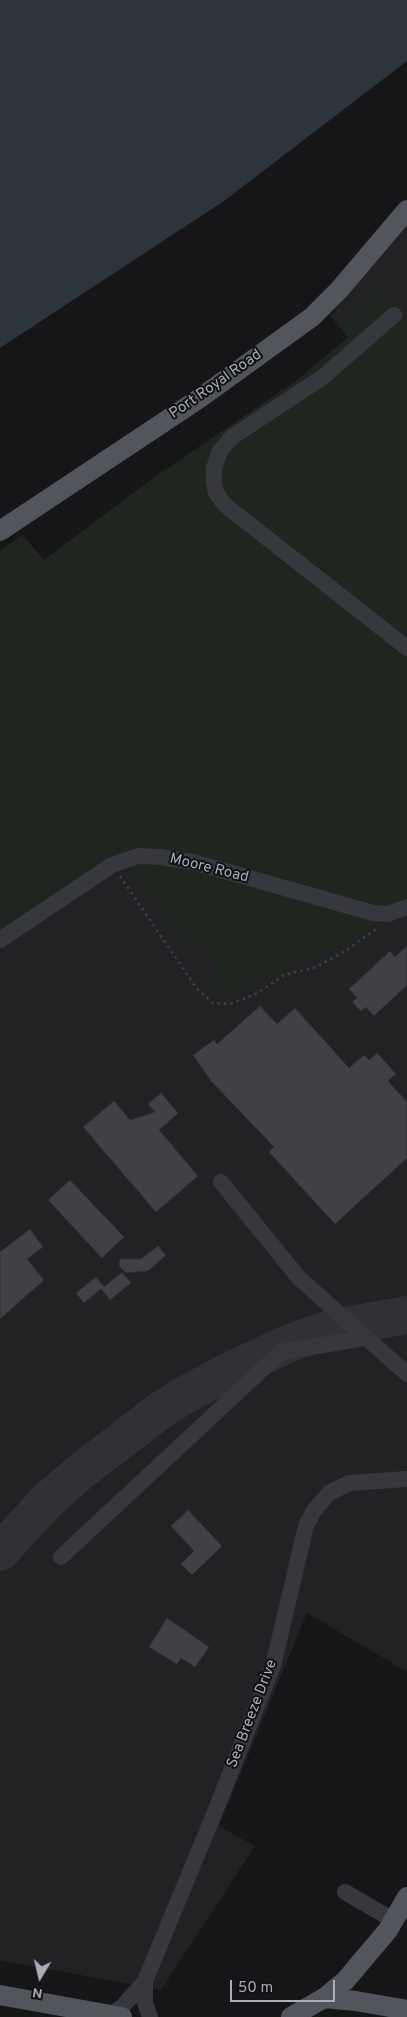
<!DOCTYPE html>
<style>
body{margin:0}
#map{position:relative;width:407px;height:2017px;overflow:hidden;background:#161618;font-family:Overpass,sans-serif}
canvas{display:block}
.north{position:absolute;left:15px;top:1952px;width:50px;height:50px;-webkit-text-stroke:4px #111113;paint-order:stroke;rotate:189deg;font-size:14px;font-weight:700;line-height:20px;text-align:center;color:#a8adb8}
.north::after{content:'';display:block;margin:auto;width:18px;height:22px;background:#a8adb8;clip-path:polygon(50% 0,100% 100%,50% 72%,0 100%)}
.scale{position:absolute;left:230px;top:1980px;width:105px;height:22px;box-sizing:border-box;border:2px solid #a8adb8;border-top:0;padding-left:6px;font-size:15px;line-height:18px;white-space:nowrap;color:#a8adb8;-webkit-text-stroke:4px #111113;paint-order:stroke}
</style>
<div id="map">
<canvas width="407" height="2017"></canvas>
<div class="north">N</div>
<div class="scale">50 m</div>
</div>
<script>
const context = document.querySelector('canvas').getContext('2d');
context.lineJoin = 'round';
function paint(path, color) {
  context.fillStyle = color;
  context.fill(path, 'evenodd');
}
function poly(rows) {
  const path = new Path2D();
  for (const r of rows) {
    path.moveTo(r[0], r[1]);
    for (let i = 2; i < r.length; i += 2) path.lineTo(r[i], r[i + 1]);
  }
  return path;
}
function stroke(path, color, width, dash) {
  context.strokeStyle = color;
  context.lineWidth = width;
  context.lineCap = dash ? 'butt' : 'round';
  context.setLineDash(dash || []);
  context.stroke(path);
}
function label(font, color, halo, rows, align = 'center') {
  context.font = font + ' Overpass,sans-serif';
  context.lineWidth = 4;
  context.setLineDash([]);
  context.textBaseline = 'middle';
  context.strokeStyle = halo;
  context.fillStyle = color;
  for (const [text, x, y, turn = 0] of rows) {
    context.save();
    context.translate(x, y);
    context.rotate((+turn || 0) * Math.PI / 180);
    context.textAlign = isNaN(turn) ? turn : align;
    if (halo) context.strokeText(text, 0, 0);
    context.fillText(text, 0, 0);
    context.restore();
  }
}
paint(poly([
 [407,226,407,1672,307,1613,219,1826,255,1846,161,1990,0,1960,0,551,22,535,44,560,155,477,300,378,348,337,330,316]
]), '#222225');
paint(poly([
 [384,291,390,295,393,301,390,313,407,323,407,908,374,913,374,924,360,936,226,996,214,990,212,979,217,969,202,937,186,940,179,937,172,931,160,910,124,861,0,939,0,551,22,535,44,560,155,477,300,378,348,337,341,328]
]), '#1e261f');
paint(poly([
 [0,0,407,0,407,61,224,201,0,348]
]), '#2c353c');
stroke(poly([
 [0,1552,48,1500,80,1472,161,1410,183,1396,224,1374,285,1345,329,1329,407,1315]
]), '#303135', 38);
const building = poly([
 [407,946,407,985,374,1016,366,1007,361,1011,352,1002,357,998,349,989,390,951,395,957,407,946],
 [260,1006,277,1024,295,1008,349,1068,364,1055,369,1060,377,1053,396,1074,388,1081,407,1102,407,1158,335,1224,269,1152,274,1147,211,1081,193,1055,214,1040,217,1044,260,1006],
 [161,1093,178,1113,159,1130,198,1176,156,1212,83,1127,114,1101,130,1120,155,1112,148,1104,161,1093],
 [70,1180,124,1237,102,1258,48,1200,70,1180],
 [30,1229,43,1247,27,1259,44,1280,0,1319,0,1252,30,1229],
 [158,1246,166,1255,148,1271,126,1273,119,1266,120,1259,141,1259,158,1246],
 [122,1272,131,1283,110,1300,101,1289,84,1303,76,1293,96,1277,104,1287,122,1272],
 [188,1510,222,1546,192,1575,181,1564,194,1551,171,1526,188,1510],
 [167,1618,209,1647,195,1667,181,1658,177,1664,149,1647,167,1618]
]);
paint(building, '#404145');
stroke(building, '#303034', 1);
stroke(poly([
 [120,876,197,989,213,1003,230,1004,256,994,284,975,316,967,342,953,378,928]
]), '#3d3f44', 2.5, [2.5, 4]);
stroke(poly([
 [394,315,323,377,232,437,220,451,214,468,214,482,216,493,225,505,407,648],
 [0,940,112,865,138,856,160,857,193,862,373,913,388,914,407,907],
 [221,1182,299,1278,407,1374],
 [61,1557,281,1352,365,1338],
 [345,1892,393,1920],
 [145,1981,145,2003,150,2017],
 [110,2015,123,2006,145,1981,212,1819,273,1666,306,1526,313,1512,329,1493,349,1483,407,1479]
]), '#37383d', 16);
stroke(poly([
 [0,531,200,398,312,317,339,290,407,210],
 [0,1995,122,2017],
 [324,1998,356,2001,407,2010],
 [291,2017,324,1998,345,1981,388,1930,407,1897]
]), '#53555c', 20);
label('15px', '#a8adb8', '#111113', [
 ["Port Royal Road",216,385,-35],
 ["Moore Road",209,869,14],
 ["Sea Breeze Drive",253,1714,-69]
]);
</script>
